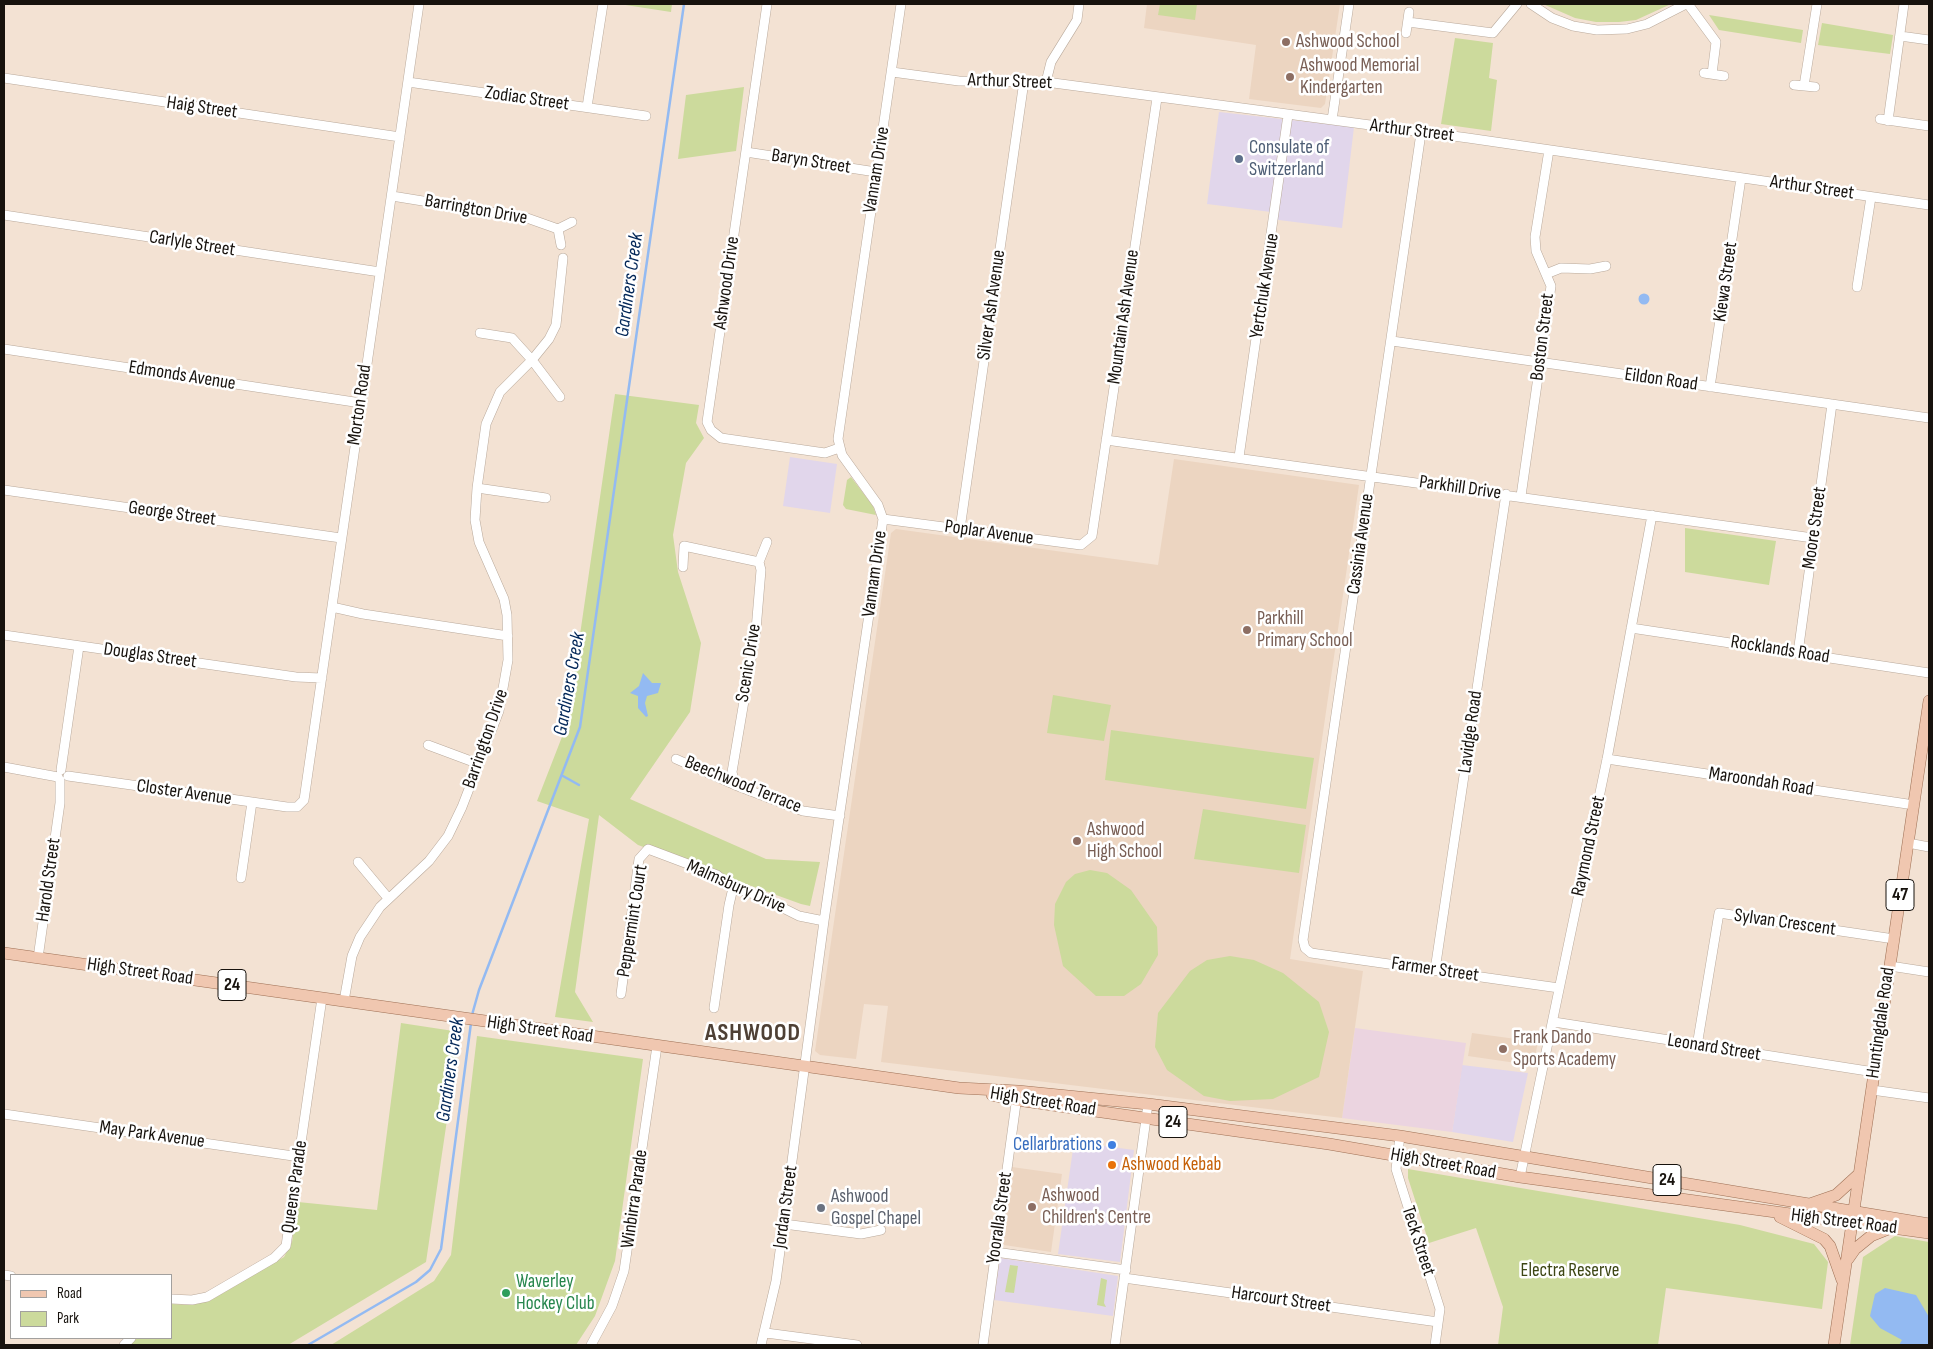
<!DOCTYPE html>
<style>
body{margin:0}
#map{position:relative;width:1933px;height:1349px;overflow:hidden;background:#f3e2d3;font-family:"Sofia Sans Condensed",sans-serif}
canvas{display:block}
.frame{position:absolute;inset:0;border:5px solid #17120d;pointer-events:none}
.legend{position:absolute;left:10px;top:1274px;width:162px;height:65px;box-sizing:border-box;background:#fff;border:1px solid #a2a09e;margin:0;padding:6px 9px;list-style:none;font-size:15px;color:#17120d}
.legend li{display:flex;align-items:center;gap:10px;height:25px}
.legend b{width:25px;border:1px solid #a2a09e}
</style>
<div id="map">
<canvas width="1933" height="1349"></canvas>
<div class="frame"></div>
<ul class="legend">
<li><b style="height:6px;background:#f0c7b0"></b>Road</li>
<li><b style="height:14px;background:#ccda9c"></b>Park</li>
</ul>
</div>
<script>
const context = document.querySelector('canvas').getContext('2d');
context.lineJoin = 'round';
function paint(path, color) {
  context.fillStyle = color;
  context.fill(path, 'evenodd');
}
function poly(rows) {
  const path = new Path2D();
  for (const r of rows) {
    if (r.length === 3) {
      path.moveTo(r[0] + r[2], r[1]);
      path.arc(r[0], r[1], r[2], 0, 2 * Math.PI);
      continue;
    }
    path.moveTo(r[0], r[1]);
    for (let i = 2; i < r.length; i += 2) path.lineTo(r[i], r[i + 1]);
  }
  return path;
}
function stroke(path, color, width, dash) {
  context.strokeStyle = color;
  context.lineWidth = width;
  context.lineCap = dash ? 'butt' : 'round';
  context.setLineDash(dash || []);
  context.stroke(path);
}
function label(font, color, halo, rows, align = 'center') {
  context.font = font + ' "Sofia Sans Condensed",sans-serif';
  context.lineWidth = 5;
  context.setLineDash([]);
  context.textBaseline = 'middle';
  context.strokeStyle = halo;
  context.fillStyle = color;
  for (const [text, x, y, turn = 0] of rows) {
    context.save();
    context.translate(x, y);
    context.rotate((+turn || 0) * Math.PI / 180);
    context.textAlign = isNaN(turn) ? turn : align;
    if (halo) context.strokeText(text, 0, 0);
    context.fillText(text, 0, 0);
    context.restore();
  }
}
paint(poly([
 [1219,112,1354,127,1342,228,1271,219,1271,212,1207,204],
 [790,457,837,464,830,513,783,506],
 [1462,1065,1528,1073,1513,1142,1452,1132],
 [1074,1142,1134,1150,1120,1262,1058,1254],
 [1000,1258,1118,1276,1113,1316,994,1300]
]), '#e1d6eb');
paint(poly([
 [1355,1028,1466,1043,1452,1132,1342,1118]
]), '#ebd4e0');
paint(poly([
 [1147,4,1340,4,1325,104,1321,108,1249,99,1256,45,1144,28],
 [1174,459,1359,485,1290,959,1363,971,1342,1118,881,1062,888,1006,864,1004,856,1059,820,1055,815,1051,891,533,896,529,1158,565],
 [1472,1033,1538,1042,1534,1061,1530,1065,1468,1056],
 [1012,1167,1062,1174,1051,1252,1004,1245,1001,1240]
]), '#ecd5c1');
paint(poly([
 [619,4,672,4,671,12],
 [1160,4,1197,4,1195,20,1158,15],
 [1543,4,1671,4,1636,20,1619,22,1596,22,1575,18],
 [1709,15,1803,30,1801,43,1719,30],
 [1822,23,1893,35,1890,54,1818,45],
 [1455,38,1493,43,1489,78,1497,80,1491,131,1441,124],
 [744,87,736,151,678,159,686,95],
 [615,394,699,405,696,423,704,438,686,463,673,535,678,572,701,643,690,712,630,799,766,859,820,862,810,906,801,904,638,845,599,815,575,992,593,1022,555,1017,589,819,537,801,567,724],
 [851,477,873,506,876,515,846,509,843,505,847,480],
 [1685,528,1776,541,1769,585,1685,572],
 [1053,695,1111,705,1104,741,1047,733],
 [1111,730,1314,758,1306,809,1105,780],
 [1203,809,1306,825,1299,873,1194,859],
 [1090,870,1107,873,1131,890,1157,927,1158,955,1141,984,1124,996,1096,996,1063,966,1054,925,1055,904,1066,882,1075,874],
 [1230,956,1254,960,1283,973,1319,1002,1329,1032,1319,1077,1273,1099,1230,1101,1204,1096,1167,1070,1155,1047,1158,1013,1190,971,1207,960],
 [401,1023,460,1032,426,1262,288,1345,130,1345,137,1338,171,1338,171,1304,192,1305,211,1300,284,1257,292,1242,298,1202,377,1210],
 [477,1036,643,1059,615,1261,595,1316,576,1345,331,1345,434,1281,451,1255],
 [1408,1169,1740,1225,1814,1244,1828,1262,1822,1309,1666,1288,1658,1345,1498,1345,1503,1307,1476,1228,1429,1243,1408,1178],
 [1895,1236,1929,1242,1929,1345,1850,1345,1863,1257],
 [1010,1265,1018,1266,1014,1293,1005,1292],
 [1101,1278,1107,1280,1104,1303,1106,1307,1097,1305]
]), '#ccda9c');
paint(poly([
 [1644,299,5.5],
 [643,673,652,683,661,683,658,693,647,696,645,703,648,716,646,717,638,708,638,696,630,693,639,686],
 [1885,1288,1916,1295,1929,1317,1929,1345,1899,1345,1902,1340,1880,1328,1870,1316,1875,1294]
]), '#93baf2');
stroke(poly([
 [563,776,579,785],
 [472,1015,479,990,580,727,684,4],
 [308,1345,416,1282,430,1270,441,1249,471,1023]
]), '#93baf2', 2.5);
const minor = poly([
 [767,4,707,422,711,430,721,438,825,453,839,448],
 [1531,4,1552,18,1573,26,1597,30,1627,29,1647,24,1686,4],
 [1688,4,1716,42,1712,74],
 [1408,22,1493,33,1517,4],
 [1406,33,1409,12],
 [1900,36,1929,40],
 [892,72,959,81,1046,82,1468,138,1929,205],
 [1704,73,1724,76],
 [4,78,400,137],
 [408,82,646,116],
 [1046,82,1051,62,1077,20,1079,4],
 [1794,85,1815,87],
 [1804,86,1817,4],
 [587,107,603,4],
 [1880,119,1929,126],
 [1332,120,1349,4],
 [1888,121,1904,4],
 [1421,133,1303,940,1305,948,1311,953,1559,988],
 [746,152,876,172],
 [392,196,527,218,558,229,572,222],
 [4,215,380,272],
 [558,229,561,245],
 [1546,274,1561,268,1590,269,1606,266],
 [1857,287,1871,197],
 [480,333,512,338,532,360,560,397],
 [1392,341,1929,418],
 [4,349,361,403],
 [1710,387,1741,178],
 [1106,440,1813,538],
 [1239,457,1288,115],
 [477,488,546,498],
 [4,490,341,538],
 [1521,496,1551,286,1536,251,1535,237,1549,150],
 [883,519,1081,545,1092,536,1157,98],
 [960,529,1024,81],
 [683,567,684,546,759,562],
 [332,607,363,614,508,636],
 [1631,628,1929,673],
 [4,635,296,677,322,678],
 [1798,653,1832,404],
 [428,745,479,764],
 [676,759,735,785,803,811,840,816],
 [1607,759,1914,805],
 [4,767,58,777],
 [61,770,79,646],
 [68,776,287,807,297,807,304,800,419,4],
 [735,785,732,772,756,630,761,570,759,562,767,542],
 [1908,843,1929,847],
 [358,862,388,898],
 [241,878,252,802],
 [38,958,60,803,60,780],
 [1890,966,1929,972],
 [1435,970,1506,494],
 [621,994,639,859,648,849,717,875,733,888,757,895,799,916,824,921],
 [344,1001,352,956,360,937,380,907,429,861,448,836,462,807,499,711,508,660,507,615,504,599,479,542,475,520,477,488,486,424,500,392,532,360,549,339,556,325,563,258],
 [714,1008,729,905,733,888],
 [1554,1022,1874,1072],
 [1697,1046,1719,913,1894,939],
 [1872,1090,1929,1098],
 [4,1114,300,1157],
 [1400,1136,1396,1169,1440,1309,1435,1345],
 [1520,1177,1607,759,1652,515],
 [784,1224,861,1234,881,1230],
 [995,1252,1126,1270],
 [4,1275,11,1276],
 [1124,1278,1438,1322],
 [171,1299,192,1300,207,1297,274,1258,286,1246,322,998],
 [766,1333,857,1345],
 [124,1345,131,1338],
 [591,1345,612,1306,624,1271,657,1046],
 [761,1345,776,1281,824,921,883,519,878,505,842,455,838,439,901,4],
 [983,1345,1017,1096],
 [1115,1345,1148,1104]
]);
const major = poly([
 [4,953,959,1088,1018,1091,1148,1104,1400,1136,1929,1224],
 [992,1095,1017,1100,1329,1144,1520,1177,1929,1233],
 [1810,1204,1836,1195,1859,1174],
 [1780,1217,1824,1239,1830,1246,1842,1280],
 [1848,1259,1855,1249,1871,1236,1891,1228],
 [1834,1345,1929,701]
]);
stroke(minor, '#b9a99b', 10);
stroke(major, '#9e7055', 12);
stroke(minor, '#fff', 9);
stroke(major, '#f0c7b0', 11);
for (const [x, y, r, color] of [
 [1286,42,5,"#8d6e63"],
 [1290,77,5,"#8d6e63"],
 [1239,159,5,"#5c6f8a"],
 [1247,630,5,"#8d6e63"],
 [1077,841,5,"#8d6e63"],
 [1503,1049,5,"#8d6e63"],
 [1112,1145,5,"#3f7fe0"],
 [1112,1165,5,"#e8710a"],
 [1032,1207,5,"#8d6e63"],
 [821,1208,5,"#6b7280"],
 [506,1293,5,"#2e9e5b"]
]) {
  const dot = new Path2D();
  dot.arc(x, y, r, 0, 2 * Math.PI);
  context.fillStyle = color;
  context.fill(dot);
  stroke(dot, '#fff', 2);
}
for (const [x, y, w] of [
 [1900,895,28],
 [232,985,28],
 [1173,1122,28],
 [1667,1180,28]
]) {
  const box = new Path2D();
  box.roundRect(x - w / 2, y - 15.5, w, 31, 4);
  context.fillStyle = '#fff';
  context.fill(box);
  stroke(box, '#17120d', 1);
}
label('bold 18px', '#17120d', null, [
 ["47",1900,895],
 ["24",232,985],
 ["24",1173,1122],
 ["24",1667,1180]
]);
label('19px', '#785e54', '#fff', [
 ["Ashwood School",1296,42],
 ["Ashwood Memorial",1300,66],
 ["Kindergarten",1300,88],
 ["Parkhill",1257,619],
 ["Primary School",1257,641],
 ["Ashwood",1087,830],
 ["High School",1087,852],
 ["Frank Dando",1513,1038],
 ["Sports Academy",1513,1060],
 ["Ashwood",1042,1196],
 ["Children's Centre",1042,1218]
], 'left');
label('19px', '#17120d', '#fff', [
 ["Arthur Street",1010,82,2],
 ["Zodiac Street",527,99,8],
 ["Haig Street",202,108,8],
 ["Arthur Street",1412,131,7],
 ["Baryn Street",811,162,9],
 ["Vannam Drive",877,170,-81],
 ["Arthur Street",1812,188,8],
 ["Barrington Drive",476,210,10],
 ["Carlyle Street",192,244,9],
 ["Kiewa Street",1726,282,-82],
 ["Ashwood Drive",727,283,-82],
 ["Yertchuk Avenue",1265,286,-81],
 ["Silver Ash Avenue",992,305,-82],
 ["Mountain Ash Avenue",1124,317,-82],
 ["Boston Street",1543,337,-83],
 ["Edmonds Avenue",182,376,9],
 ["Eildon Road",1661,380,8],
 ["Morton Road",360,405,-82],
 ["Parkhill Drive",1460,488,8],
 ["George Street",172,514,8],
 ["Moore Street",1815,528,-82],
 ["Poplar Avenue",989,533,8],
 ["Cassinia Avenue",1361,544,-82],
 ["Vannam Drive",875,574,-82],
 ["Rocklands Road",1780,650,9],
 ["Douglas Street",150,656,8],
 ["Scenic Drive",749,663,-81],
 ["Lavidge Road",1471,732,-82],
 ["Barrington Drive",486,739,-71],
 ["Maroondah Road",1761,782,9],
 ["Beechwood Terrace",743,785,22],
 ["Closter Avenue",184,793,8],
 ["Raymond Street",1589,846,-78],
 ["Harold Street",49,880,-82],
 ["Malmsbury Drive",736,887,24],
 ["Peppermint Court",633,921,-81],
 ["Sylvan Crescent",1785,923,8],
 ["Farmer Street",1435,970,8],
 ["High Street Road",140,972,8],
 ["Huntingdale Road",1881,1023,-82],
 ["High Street Road",540,1030,8],
 ["Leonard Street",1714,1048,9],
 ["High Street Road",1043,1102,9],
 ["May Park Avenue",152,1135,8],
 ["High Street Road",1443,1164,10],
 ["Queens Parade",295,1187,-82],
 ["Winbirra Parade",635,1199,-82],
 ["Jordan Street",786,1207,-82],
 ["Yooralla Street",1000,1218,-82],
 ["High Street Road",1844,1222,7],
 ["Teck Street",1418,1241,72],
 ["Harcourt Street",1281,1300,8]
]);
label('19px', '#4e5e75', '#fff', [
 ["Consulate of",1249,148],
 ["Switzerland",1249,170]
], 'left');
label('19px', '#366cbe', '#fff', [
 ["Cellarbrations",1102,1145]
], 'right');
label('19px', '#c56008', '#fff', [
 ["Ashwood Kebab",1122,1165]
], 'left');
label('19px', '#5b616d', '#fff', [
 ["Ashwood",831,1197],
 ["Gospel Chapel",831,1219]
], 'left');
label('19px', '#3d4614', '#fff', [
 ["Electra Reserve",1570,1271]
]);
label('19px', '#27864d', '#fff', [
 ["Waverley",516,1282],
 ["Hockey Club",516,1304]
], 'left');
label('italic 20px', '#032758', '#fff', [
 ["Gardiners Creek",630,285,-82],
 ["Gardiners Creek",570,684,-80],
 ["Gardiners Creek",451,1070,-82]
]);
context.letterSpacing = '1px';
label('bold 24px', '#4e4035', '#fff', [
 ["ASHWOOD",753,1034]
]);
context.letterSpacing = '0px';
</script>
